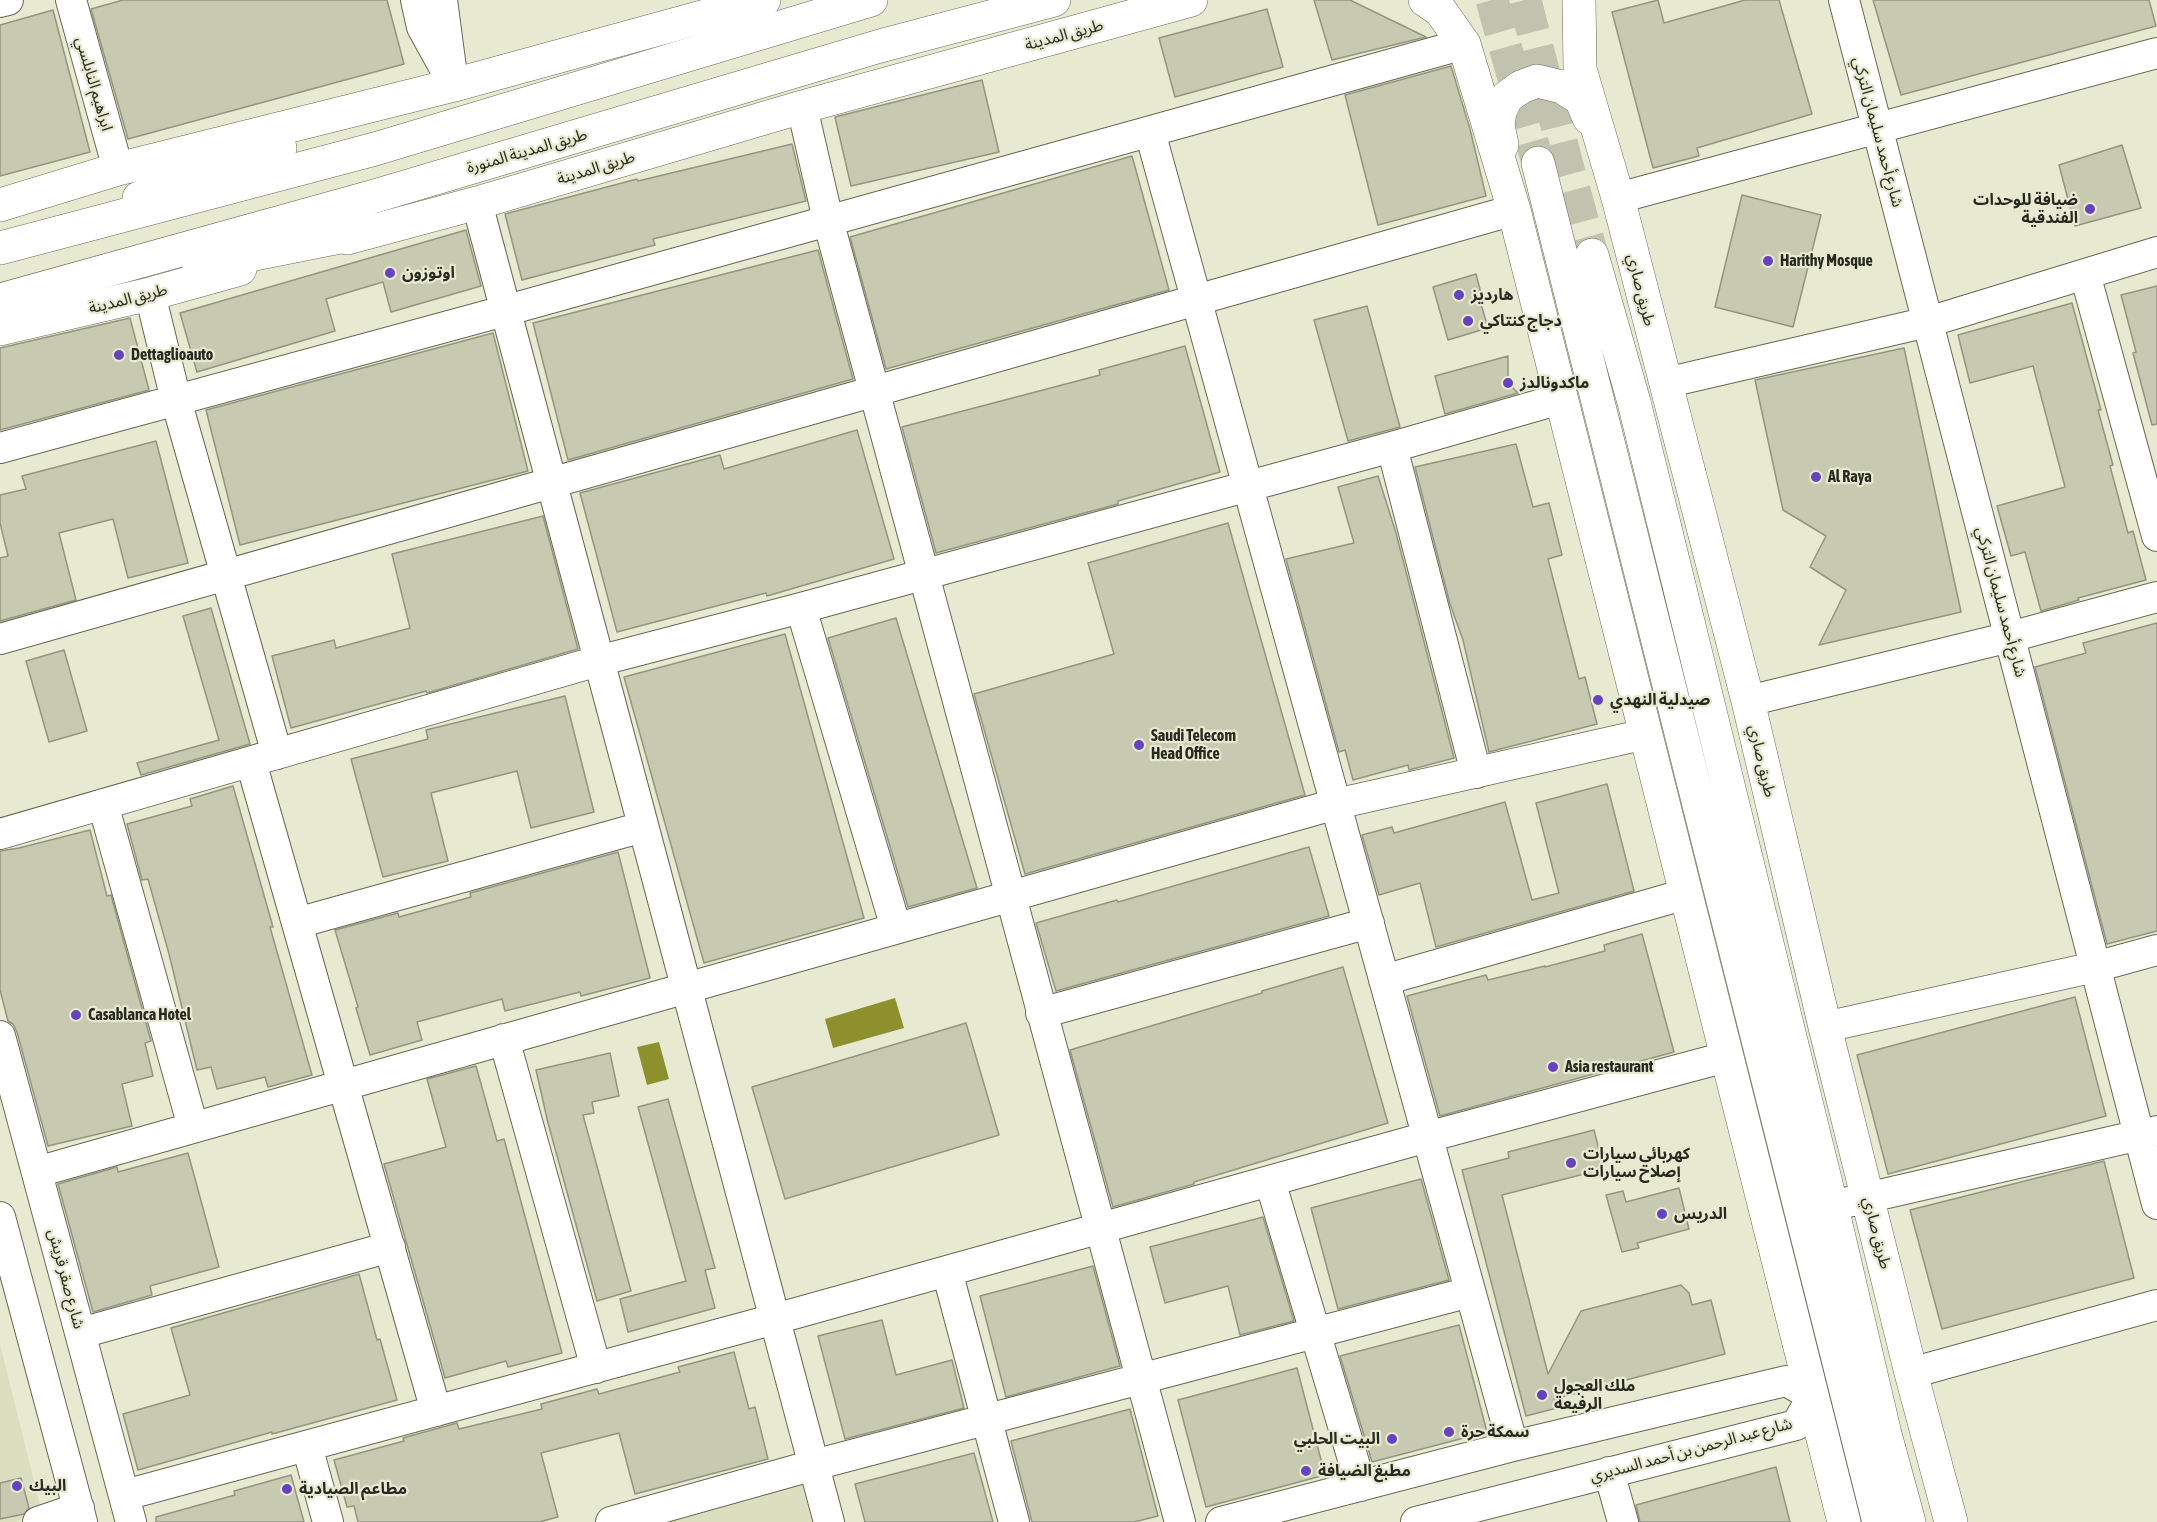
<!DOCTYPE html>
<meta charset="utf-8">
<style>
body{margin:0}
canvas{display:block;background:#e7ead1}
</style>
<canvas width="2157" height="1522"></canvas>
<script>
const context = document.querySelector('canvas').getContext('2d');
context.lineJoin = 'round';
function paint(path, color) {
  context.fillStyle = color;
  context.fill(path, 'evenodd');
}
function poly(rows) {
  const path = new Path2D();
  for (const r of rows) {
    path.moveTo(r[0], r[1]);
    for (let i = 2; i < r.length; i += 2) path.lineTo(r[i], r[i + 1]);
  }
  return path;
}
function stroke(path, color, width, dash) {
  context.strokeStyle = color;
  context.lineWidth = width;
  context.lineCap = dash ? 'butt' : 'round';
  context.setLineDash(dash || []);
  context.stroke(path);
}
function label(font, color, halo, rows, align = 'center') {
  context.font = font + ' "Asap Condensed","Noto Sans Arabic",sans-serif';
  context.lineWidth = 4.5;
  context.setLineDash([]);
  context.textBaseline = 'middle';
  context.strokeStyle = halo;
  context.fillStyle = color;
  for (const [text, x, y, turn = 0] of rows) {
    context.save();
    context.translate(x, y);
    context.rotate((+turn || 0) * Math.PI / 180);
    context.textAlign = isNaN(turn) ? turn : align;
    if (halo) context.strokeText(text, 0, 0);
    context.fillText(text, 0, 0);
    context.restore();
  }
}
paint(poly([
 [0,1344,42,1514,15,1522,0,1522],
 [810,1473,823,1522,633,1522]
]), '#dbdebf');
paint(poly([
 [895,998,904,1028,833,1048,825,1019],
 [659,1042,669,1079,647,1085,637,1047]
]), '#8d902c');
const building = poly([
 [123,0,387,0,404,64,128,139,91,9,123,0],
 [1314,0,1350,0,1426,37,1332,60,1314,0],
 [1658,0,1664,23,1745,0,1779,0,1812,114,1697,148,1699,156,1653,168,1612,12,1658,0],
 [1873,0,2149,0,2156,26,1901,95,1873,0],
 [1267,9,1283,67,1175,97,1159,38,1267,9],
 [53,10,90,152,0,176,0,25,53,10],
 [1451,66,1470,129,1486,196,1378,225,1345,95,1451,66],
 [982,80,999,152,851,186,835,117,982,80],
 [792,144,806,201,653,239,655,245,522,280,505,214,637,179,638,181,792,144],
 [2122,145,2141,208,2075,226,2059,165,2122,145],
 [1132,156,1169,290,886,369,850,237,1132,156],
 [1742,195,1821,215,1793,327,1715,307,1742,195],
 [466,230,481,286,391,312,383,282,326,299,335,331,197,372,180,313,466,230],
 [818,250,853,379,568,460,533,323,818,250],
 [1476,274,1482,297,1479,297,1488,328,1448,340,1433,287,1476,274],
 [2157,286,2157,424,2152,425,2133,353,2136,352,2121,295,2157,286],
 [2072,303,2101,410,2098,410,2113,465,2110,466,2128,533,2133,531,2146,580,2078,598,2079,600,2041,611,2025,552,2011,556,1997,506,2065,487,2033,366,1970,383,1958,335,2072,303],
 [1367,306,1400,427,1348,441,1314,320,1367,306],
 [130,318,149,390,0,430,0,348,130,318],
 [493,333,528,471,240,545,206,410,493,333],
 [1185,346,1220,472,1118,501,1118,504,936,553,902,427,1100,375,1099,370,1185,346],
 [1904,348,1961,612,1819,645,1846,590,1810,567,1826,536,1783,510,1755,380,1904,348],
 [1508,356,1508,383,1518,393,1445,414,1435,376,1508,356],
 [857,430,894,559,767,596,766,593,617,632,580,493,720,455,724,469,857,430],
 [156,441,188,563,128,578,113,519,59,533,76,600,0,621,0,558,8,556,0,523,0,495,26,489,22,476,156,441],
 [1516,444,1533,507,1549,503,1562,555,1548,559,1579,679,1585,677,1597,724,1489,752,1463,640,1450,604,1415,467,1516,444],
 [1378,476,1396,533,1454,758,1409,770,1408,765,1353,780,1345,750,1339,752,1286,559,1354,543,1338,487,1378,476],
 [543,516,578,649,427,693,426,691,291,728,272,656,334,640,336,648,410,628,392,554,543,516],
 [1228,523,1305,795,1025,874,974,694,1114,654,1088,563,1228,523],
 [211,608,250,744,141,775,137,763,219,740,183,616,211,608],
 [896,618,977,888,908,907,828,638,896,618],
 [2157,623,2157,931,2107,944,2035,667,2086,653,2083,643,2157,623],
 [785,634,864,918,704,963,624,677,785,634],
 [64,650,87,731,49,742,26,661,64,650],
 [565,696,594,812,531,828,517,771,431,793,448,861,383,877,351,759,428,739,426,730,565,696],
 [1607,784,1634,891,1436,947,1420,883,1379,895,1362,835,1392,827,1394,833,1505,802,1532,900,1559,893,1536,803,1607,784],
 [233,786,273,927,270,927,312,1075,268,1087,265,1077,217,1089,211,1067,197,1070,169,954,148,879,142,880,127,824,192,806,190,799,233,786],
 [90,830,107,896,111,895,151,1041,145,1043,153,1076,122,1084,132,1126,48,1146,17,1032,13,1024,8,1021,0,990,0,851,19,848,90,830],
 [1309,847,1329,916,1056,991,1036,923,1117,900,1118,902,1309,847],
 [618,852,650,978,581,996,580,992,505,1011,502,999,417,1022,422,1040,370,1055,356,1008,358,1007,335,930,398,913,399,917,471,897,470,893,618,852],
 [1642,934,1674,1052,1440,1116,1407,996,1486,975,1488,980,1545,966,1545,967,1605,951,1604,945,1642,934],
 [1343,967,1388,1123,1194,1182,1194,1184,1113,1207,1070,1050,1262,993,1262,991,1343,967],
 [2075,997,2106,1116,1888,1174,1857,1055,2075,997],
 [966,1023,999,1135,785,1199,752,1087,966,1023],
 [610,1053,619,1096,592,1102,594,1113,583,1115,631,1291,597,1301,548,1123,536,1070,610,1053],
 [476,1066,497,1141,504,1139,562,1353,508,1367,506,1361,445,1378,384,1164,446,1147,427,1079,476,1066],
 [668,1099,715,1268,705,1270,715,1308,628,1332,620,1299,686,1281,638,1107,668,1099],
 [1594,1130,1604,1169,1502,1195,1548,1374,1581,1311,1681,1285,1689,1293,1692,1305,1711,1300,1725,1354,1554,1399,1557,1408,1526,1416,1462,1170,1509,1158,1508,1152,1594,1130],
 [188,1153,219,1267,150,1286,152,1295,93,1312,58,1184,117,1167,118,1172,188,1153],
 [2104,1161,2134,1278,1942,1329,1910,1210,2104,1161],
 [1421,1179,1449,1280,1338,1309,1311,1208,1421,1179],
 [1679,1188,1689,1229,1637,1243,1639,1248,1622,1252,1606,1195,1623,1191,1626,1202,1679,1188],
 [1263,1217,1294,1321,1240,1335,1228,1286,1165,1303,1150,1247,1263,1217],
 [1093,1266,1120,1366,1006,1397,980,1296,1093,1266],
 [359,1274,377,1340,380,1339,397,1400,272,1434,272,1432,138,1470,123,1414,190,1395,171,1328,359,1274],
 [882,1320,896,1375,952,1360,964,1408,845,1439,818,1336,882,1320],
 [1459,1325,1487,1432,1372,1462,1340,1356,1459,1325],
 [734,1352,749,1409,755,1407,768,1459,635,1494,619,1433,541,1453,558,1517,539,1522,358,1522,354,1506,347,1507,334,1460,404,1441,403,1438,457,1423,459,1429,542,1409,541,1404,597,1389,599,1394,680,1372,678,1367,734,1352],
 [1297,1368,1325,1475,1206,1507,1178,1400,1297,1368],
 [1130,1409,1158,1516,1134,1522,1032,1522,1011,1441,1130,1409],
 [974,1453,993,1522,865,1522,855,1484,974,1453],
 [1776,1467,1790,1522,1640,1522,1636,1505,1776,1467],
 [291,1475,304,1522,156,1522,156,1517,235,1495,234,1491,291,1475],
 [21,1478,29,1508,24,1514,0,1519,0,1483,21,1478]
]);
paint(building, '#c7c9b1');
stroke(building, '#93967f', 1.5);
stroke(poly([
 [1492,0,1538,163],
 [1525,0,1567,165,1592,255]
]), '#c1c3ae', 33, [33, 16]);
const minor = poly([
 [71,0,118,169],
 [416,0,422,27,454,85],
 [442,0,451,68],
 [1844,0,2157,1204],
 [0,2,8,0],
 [802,107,828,220,1180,1522],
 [1150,132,1513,1446],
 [1618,198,2157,53],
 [477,203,829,1522],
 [2085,274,2157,536],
 [150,294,176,400,277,754],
 [1665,383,1928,322,2157,252],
 [1392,447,1476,773],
 [0,448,504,311,1464,44],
 [801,608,896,928],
 [0,639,1514,210],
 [1748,701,2010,637,2157,597],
 [251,762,436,1411],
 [103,804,193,1127],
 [0,834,598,661,801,608,1392,447,1560,399],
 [297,923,643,827],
 [1384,980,1686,894],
 [1041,1013,1369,923],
 [1825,1027,2095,967,2157,950],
 [0,1036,131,1522],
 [504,1039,596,1368],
 [37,1172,1336,804,1646,734],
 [1270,1181,1361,1486],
 [1831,1206,2157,1131],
 [0,1217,82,1522],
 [947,1271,1014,1522],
 [81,1333,390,1247],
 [1911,1373,2157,1305],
 [307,1446,328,1522],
 [1609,1472,1623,1522],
 [125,1495,775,1319,1427,1137,1726,1057],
 [38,1522,79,1508],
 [611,1522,814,1465,1470,1292],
 [1221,1522,1513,1446,1786,1381,1813,1396,1796,1425,1416,1522]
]);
const major = poly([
 [1425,0,1440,10,1464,44,1514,210,1844,1522],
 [1579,0,1580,69,1618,198,1748,701,1825,1027,1911,1373,1951,1522],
 [1502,145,1498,125,1500,111,1507,97,1521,87,1537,81,1562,87,1581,99,1589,118],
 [1538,163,1879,1522],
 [139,198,280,148],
 [0,205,118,169,454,85,764,0],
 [347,238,477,203,802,107,1191,0],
 [1592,255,1634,402,1834,1216,1885,1434,1909,1522],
 [0,329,150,294,240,269]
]);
const highway = poly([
 [0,248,375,149,871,0],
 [199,265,375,230],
 [0,300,375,196,880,46,1054,0]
]);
stroke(minor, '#676953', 32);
stroke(major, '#676953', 34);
stroke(highway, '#676953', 34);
stroke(minor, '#fff', 30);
stroke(major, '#fff', 33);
stroke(highway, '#fff', 33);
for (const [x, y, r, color] of [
 [2090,209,6,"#6643bc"],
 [1768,261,6,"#6643bc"],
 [390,273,6,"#6643bc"],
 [1459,295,6,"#6643bc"],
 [1468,321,6,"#6643bc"],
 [119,355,6,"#6643bc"],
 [1508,383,6,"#6643bc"],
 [1816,477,6,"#6643bc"],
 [1598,700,6,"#6643bc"],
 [1139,745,6,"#6643bc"],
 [76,1015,6,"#6643bc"],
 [1553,1067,6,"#6643bc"],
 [1571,1163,6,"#6643bc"],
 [1662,1214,6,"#6643bc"],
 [1542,1395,6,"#6643bc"],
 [1449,1432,6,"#6643bc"],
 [1392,1439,6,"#6643bc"],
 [1306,1471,6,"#6643bc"],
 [17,1486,6,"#6643bc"],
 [287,1489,6,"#6643bc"]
]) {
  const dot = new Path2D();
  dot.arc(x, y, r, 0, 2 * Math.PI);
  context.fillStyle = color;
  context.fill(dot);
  stroke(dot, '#e7ead1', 2);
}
label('16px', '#282920', '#e7ead1', [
 ["طريق المدينة",1064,35,-15],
 ["ابراهيم النابلسي",94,84,74],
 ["شارع أحمد سليمان التركي",1878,132,75],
 ["طريق المدينة المنورة",527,151,-16],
 ["طريق المدينة",596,168,-17],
 ["طريق صاري",1641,290,76],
 ["طريق المدينة",128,299,-14],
 ["شارع أحمد سليمان التركي",2001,602,75],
 ["طريق صاري",1762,761,77],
 ["طريق صاري",1877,1233,76],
 ["شارع صقر قريش",66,1279,75],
 ["شارع عبد الرحمن بن أحمد السديري",1691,1450,-15]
]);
label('bold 16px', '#282920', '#e7ead1', [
 ["ضيافة للوحدات",2078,200,"right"],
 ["الفندقية",2078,218,"right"],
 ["Harithy Mosque",1780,261],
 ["اوتوزون",402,273],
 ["هارديز",1471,295],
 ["دجاج كنتاكي",1480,321],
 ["Dettaglioauto",131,355],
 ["ماكدونالدز",1520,383],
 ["Al Raya",1828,477],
 ["صيدلية النهدي",1610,700],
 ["Saudi Telecom",1151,736],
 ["Head Office",1151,754],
 ["Casablanca Hotel",88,1015],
 ["Asia restaurant",1565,1067],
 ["كهربائي سيارات",1583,1154],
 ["إصلاح سيارات",1583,1172],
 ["الدريس",1674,1214],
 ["ملك العجول",1554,1386],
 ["الرفيعة",1554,1404],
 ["سمكة حرة",1461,1432],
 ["البيت الحلبي",1380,1439,"right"],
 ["مطبغ الضيافة",1318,1471],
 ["البيك",29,1486],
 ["مطاعم الصيادية",299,1489]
], 'left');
</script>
